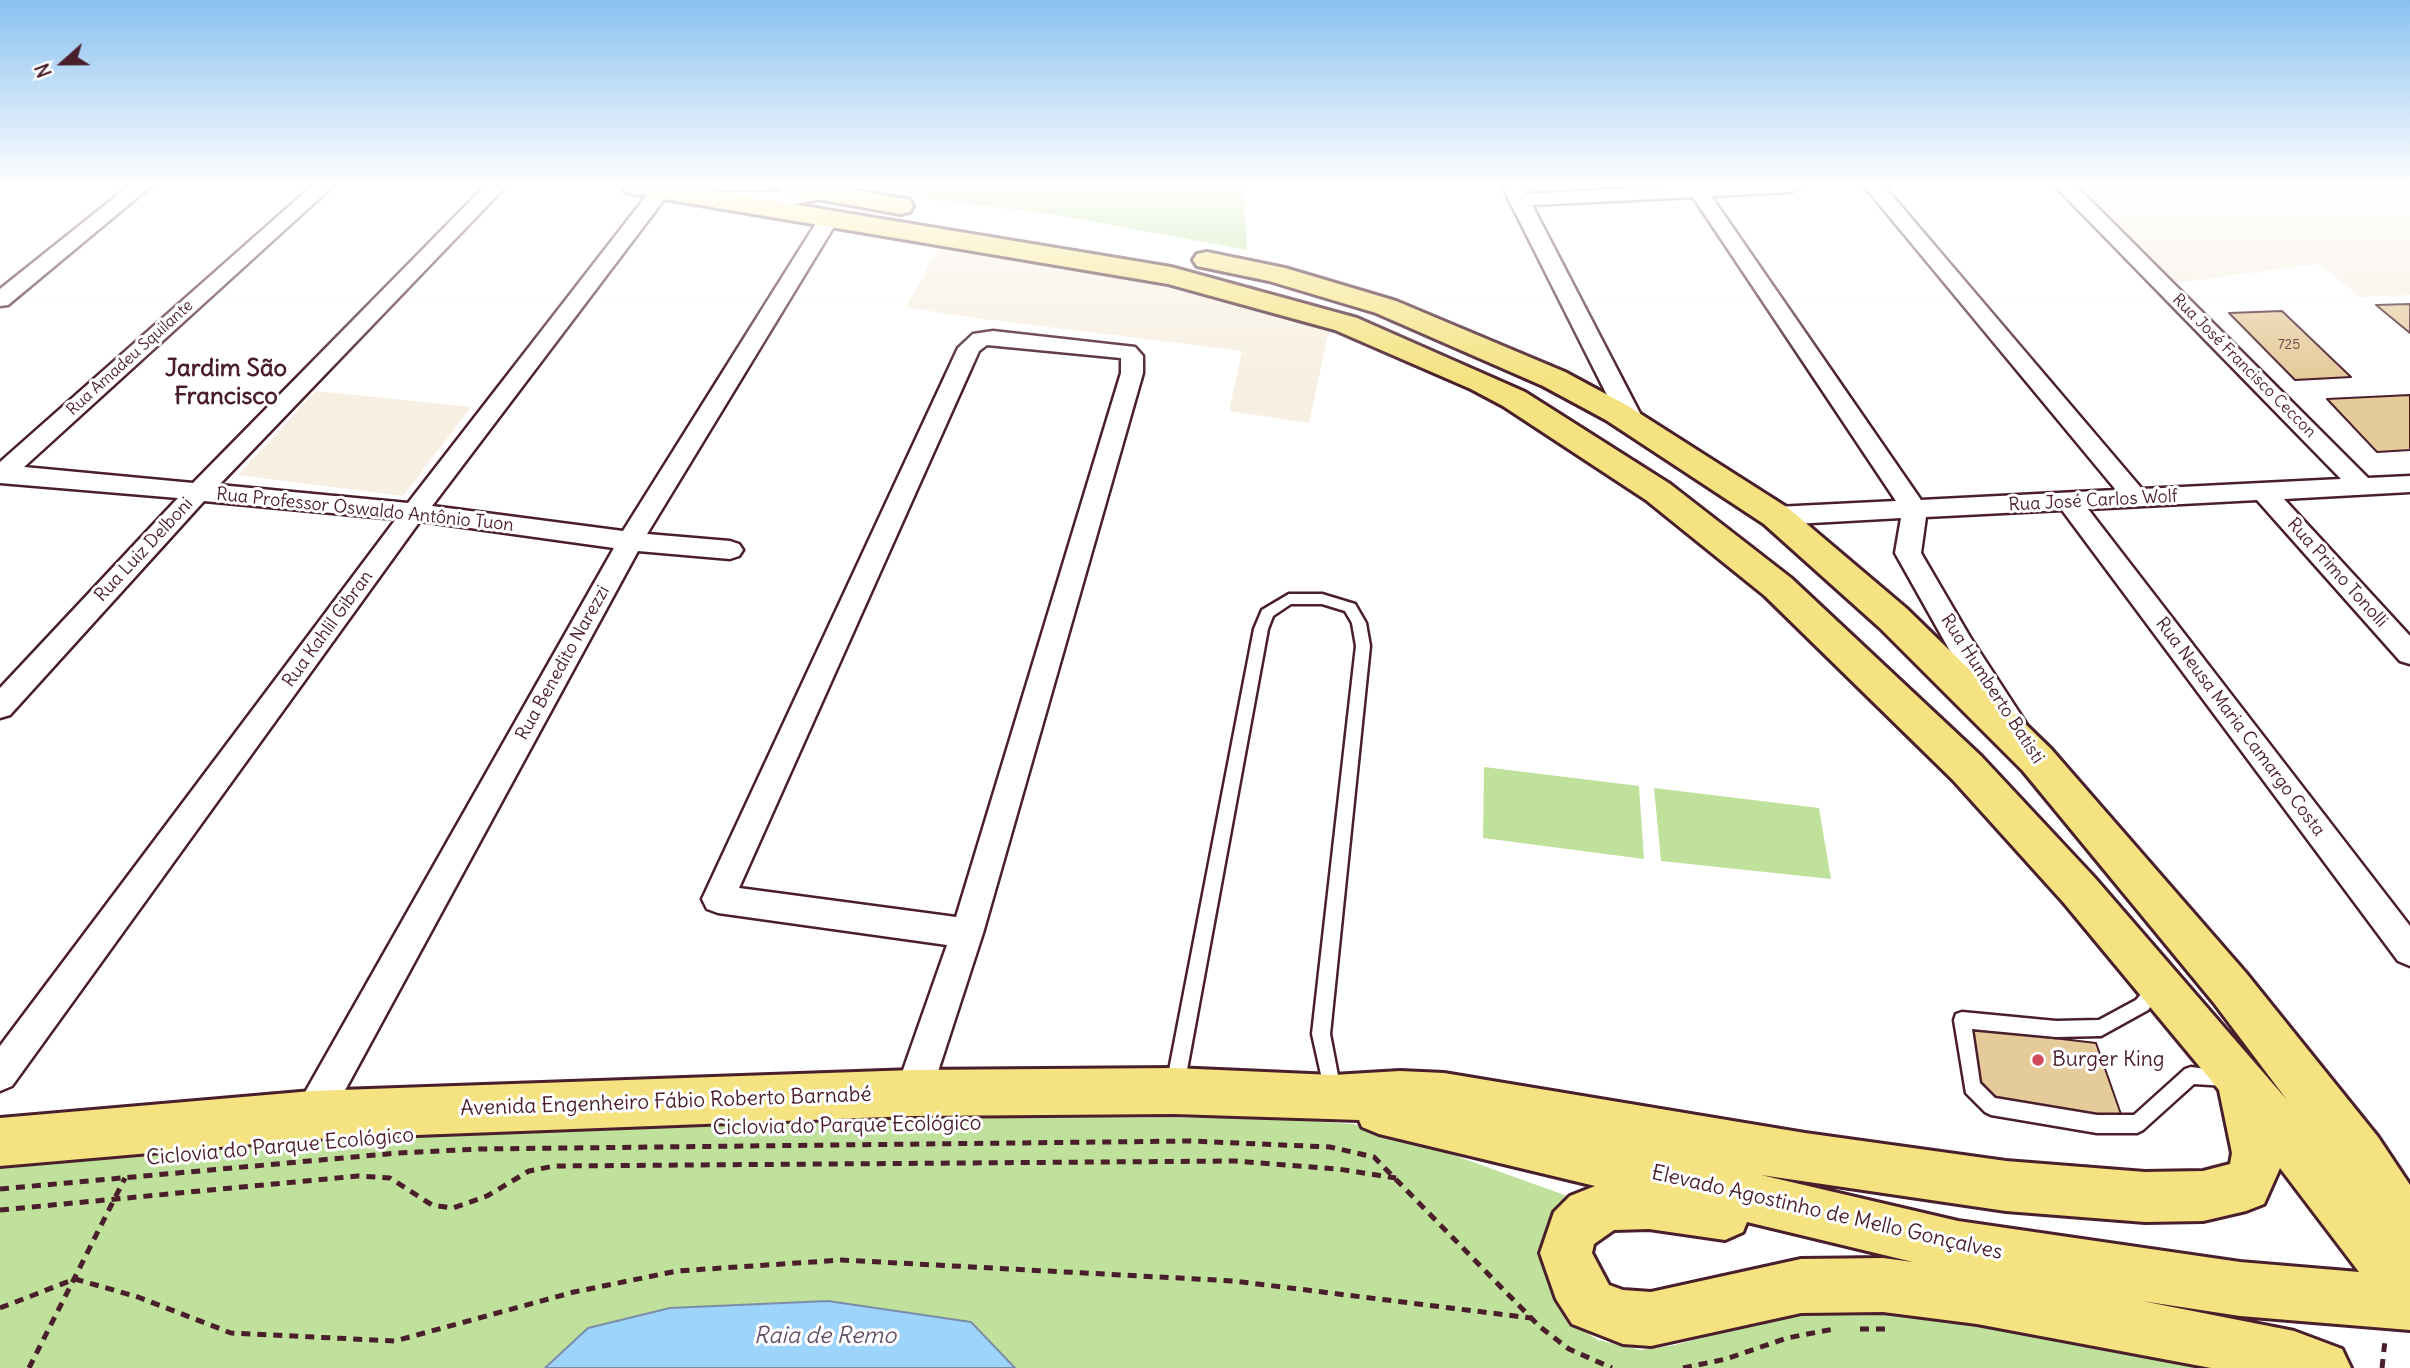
<!DOCTYPE html>
<meta charset="utf-8">
<style>
body{margin:0}
#map{position:relative;width:2410px;height:1368px;overflow:hidden;background:#fff;font-family:Delius,sans-serif}
canvas{display:block}
.north{position:absolute;left:28px;top:28px;width:70px;height:70px;-webkit-text-stroke:5px #fff;paint-order:stroke;rotate:249deg;font-size:19px;font-weight:700;line-height:28px;text-align:center;color:#4a1f2b}
.north::after{content:'';display:block;margin:auto;width:24px;height:32px;background:#4a1f2b;clip-path:polygon(50% 0,100% 100%,50% 72%,0 100%)}
</style>
<div id="map">
<canvas width="2410" height="1368"></canvas>
<div class="north">N</div>
</div>
<script>
const context = document.querySelector('canvas').getContext('2d');
context.lineJoin = 'round';
function paint(path, color) {
  context.fillStyle = color;
  context.fill(path, 'evenodd');
}
function poly(rows) {
  const path = new Path2D();
  for (const r of rows) {
    path.moveTo(r[0], r[1]);
    for (let i = 2; i < r.length; i += 2) path.lineTo(r[i], r[i + 1]);
  }
  return path;
}
function stroke(path, color, width, dash) {
  context.strokeStyle = color;
  context.lineWidth = width;
  context.lineCap = dash ? 'butt' : 'round';
  context.setLineDash(dash || []);
  context.stroke(path);
}
function label(font, color, halo, rows, align = 'center') {
  context.font = font + ' Delius,sans-serif';
  context.lineWidth = 6;
  context.setLineDash([]);
  context.textBaseline = 'middle';
  context.strokeStyle = halo;
  context.fillStyle = color;
  for (const [text, x, y, turn = 0] of rows) {
    context.save();
    context.translate(x, y);
    context.rotate((+turn || 0) * Math.PI / 180);
    context.textAlign = isNaN(turn) ? turn : align;
    if (halo) context.strokeText(text, 0, 0);
    context.fillText(text, 0, 0);
    context.restore();
  }
}
paint(poly([
 [2075,186,2410,186,2410,295,2360,297,2319,264,2174,283],
 [937,250,1099,271,1329,329,1309,423,1229,411,1242,351,960,316,906,307],
 [316,391,471,407,403,496,238,475]
]), '#f7efe1');
paint(poly([
 [885,186,1243,186,1247,250,1052,214,902,196],
 [1484,767,1639,786,1644,859,1483,838],
 [1654,788,1819,808,1831,879,1661,861],
 [873,1116,1263,1118,1353,1124,1398,1135,1570,1197,1546,1227,1543,1260,1549,1282,1578,1327,1598,1340,1641,1350,1675,1345,1781,1317,1829,1309,1889,1310,2271,1368,0,1368,0,1169,383,1132]
]), '#bfe19b');
const water = poly([
 [828,1301,971,1322,1015,1368,545,1368,588,1328,670,1308,828,1301]
]);
paint(water, '#9dd4fc');
stroke(water, '#7c8ca8', 2);
const building = poly([
 [2410,304,2410,333,2376,305,2410,304],
 [2282,311,2351,377,2295,380,2229,313,2282,311],
 [2410,395,2410,450,2377,452,2327,399,2410,395],
 [1969,1028,2096,1043,2122,1117,2000,1102,1977,1078,1969,1028]
]);
paint(building, '#e5ca9a');
stroke(building, '#4a1f2b', 2);
const service = poly([
 [1289,594,1322,594,1355,604,1366,623,1370,646,1330,1034,1341,1091,1338,1097,1332,1099,1326,1097,1312,1034,1356,646,1352,623,1345,611,1322,604,1291,604,1273,616,1268,629,1184,1086,1181,1092,1175,1094,1169,1092,1166,1086,1254,629,1262,610,1289,594],
 [2157,980,2163,983,2165,988,2148,1010,2101,1036,2056,1037,1972,1029,1980,1083,1995,1098,2097,1115,2134,1115,2185,1069,2191,1067,2232,1072,2235,1078,2232,1084,2226,1086,2194,1084,2143,1130,2137,1133,2097,1133,1991,1115,1985,1112,1966,1093,1954,1020,1956,1014,1962,1012,2056,1021,2099,1020,2136,1000,2151,983,2157,980]
]);
const minor = poly([
 [129,186,151,186,8,305,0,306,0,289,129,186],
 [312,186,333,186,24,467,193,483,485,186,506,186,219,485,408,503,654,186,670,186,669,193,432,506,623,531,818,220,828,214,838,220,647,534,730,541,739,544,743,550,739,556,730,559,638,551,325,1127,312,1132,299,1127,294,1115,299,1103,614,548,420,521,12,1086,0,1091,0,1046,396,519,204,501,10,715,0,718,0,688,178,498,0,483,0,462,312,186],
 [1502,186,1522,186,1526,194,1677,186,1801,186,1791,192,1711,196,1921,500,2116,490,1864,186,1884,186,2142,489,2341,479,2055,186,2076,186,2368,478,2410,476,2410,492,2284,499,2410,636,2410,664,2400,661,2257,500,2088,509,2410,926,2410,966,2398,961,2062,510,1926,517,1921,553,1970,637,2026,723,2022,731,2012,734,2002,731,1950,651,1895,553,1901,518,1776,525,1767,522,1763,516,1767,510,1776,507,1896,501,1693,197,1532,205,1645,423,1641,428,1633,430,1625,428,1621,423,1502,186],
 [993,331,1135,347,1143,356,1143,373,983,933,931,1093,925,1105,913,1110,901,1105,895,1093,947,945,718,913,707,909,702,899,958,348,973,334,993,331],
 [987,345,1121,358,1121,373,956,917,739,888,979,351,987,345]
]);
const secondary = poly([
 [806,186,837,186,831,197,775,208,718,208,709,206,705,200,709,194,718,192,775,192,806,186]
]);
const primary = poly([
 [622,186,683,186,1171,267,1357,318,1525,392,1670,484,1791,578,1981,756,2094,877,2287,1100,2214,1003,2023,771,1880,628,1764,524,1606,420,1543,386,1376,313,1269,281,1197,266,1193,260,1197,254,1207,252,1285,268,1396,301,1565,372,1628,406,1788,508,1906,608,2051,749,2246,973,2378,1137,2410,1185,2410,1330,2240,1316,2142,1301,2294,1331,2342,1349,2351,1368,2211,1368,1977,1324,1883,1312,1801,1313,1651,1346,1623,1344,1572,1324,1556,1299,1540,1253,1554,1212,1570,1196,1595,1186,1379,1134,1362,1127,1359,1120,1174,1114,913,1116,312,1139,0,1166,0,1118,312,1091,913,1070,1174,1068,1333,1075,1400,1071,1444,1073,1805,1133,2006,1161,2145,1172,2203,1171,2230,1164,2232,1153,2219,1090,2064,903,1953,780,1765,596,1646,500,1503,406,1471,389,1335,330,1168,284,635,194,626,192,622,186],
 [2280,1168,2359,1272,2240,1262,1958,1221,1761,1175,2006,1211,2145,1222,2203,1221,2246,1211,2264,1204,2280,1168],
 [1747,1222,1913,1262,1883,1258,1801,1259,1651,1292,1623,1290,1609,1285,1592,1253,1594,1244,1614,1230,1649,1229,1725,1240,1743,1232,1747,1222],
 [777,186,834,186,910,200,913,206,910,212,900,214,790,194,781,192,777,186]
]);
stroke(service, '#4a1f2b', 5);
stroke(minor, '#4a1f2b', 5);
stroke(secondary, '#4a1f2b', 6);
stroke(primary, '#4a1f2b', 6);
stroke(poly([
 [0,1189,398,1153,479,1149,1190,1141,1330,1147,1374,1157,1539,1326,1569,1349,1612,1368],
 [0,1210,358,1176,390,1178,432,1205,453,1208,487,1196,529,1171,554,1166,1235,1161,1338,1169,1396,1178],
 [0,1308,75,1279,138,1297,231,1333,395,1341,574,1292,677,1271,842,1260,1234,1281,1531,1318],
 [1860,1329,1890,1329],
 [29,1368,125,1178],
 [1683,1368,1726,1359,1787,1338,1834,1329],
 [2382,1368,2385,1340]
]), '#4a1f2b', 5, [9, 7]);
paint(service, '#fff');
paint(minor, '#fff');
paint(secondary, '#fff');
paint(primary, '#f5e382');
const sky = context.createLinearGradient(0, 0, 0, 378);
sky.addColorStop(0, '#8ac1f0');
sky.addColorStop(0.49, '#fff');
sky.addColorStop(1, '#ffffff00');
context.fillStyle = sky;
context.fillRect(0, 0, 2410, 378);
for (const [x, y, r, color] of [
 [2038,1060,7,"#d1495b"]
]) {
  const dot = new Path2D();
  dot.arc(x, y, r, 0, 2 * Math.PI);
  context.fillStyle = color;
  context.fill(dot);
  stroke(dot, '#fff', 2.5);
}
label('14px', '#714a47', null, [
 ["725",2289,345]
]);
label('16px', '#4a1f2b', '#fff', [
 ["Rua Amadeu Squilante",130,358,-42],
 ["Rua José Francisco Ceccon",2244,366,45]
]);
label('18px', '#4a1f2b', '#fff', [
 ["Rua José Carlos Wolf",2093,501,-3],
 ["Rua Professor Oswaldo Antônio Tuon",365,510,6],
 ["Rua Luiz Delboni",144,550,-47],
 ["Rua Primo Tonolli",2337,573,48],
 ["Rua Kahlil Gibran",328,629,-54],
 ["Rua Benedito Narezzi",563,663,-61],
 ["Rua Humberto Batisti",1992,689,57],
 ["Rua Neusa Maria Camargo Costa",2240,727,53]
]);
label('21px', '#4a1f2b', '#fff', [
 ["Burger King",2052,1060]
], 'left');
label('21px', '#4a1f2b', '#fff', [
 ["Avenida Engenheiro Fábio Roberto Barnabé",666,1102,-2],
 ["Ciclovia do Parque Ecológico",847,1126,-1],
 ["Ciclovia do Parque Ecológico",280,1147,-5],
 ["Elevado Agostinho de Mello Gonçalves",1827,1213,13]
]);
label('italic 23px', '#63556a', '#fff', [
 ["Raia de Remo",825,1336]
]);
label('bold 24px', '#4a1f2b', '#fff', [
 ["Jardim São",226,369],
 ["Francisco",226,397]
]);
</script>
